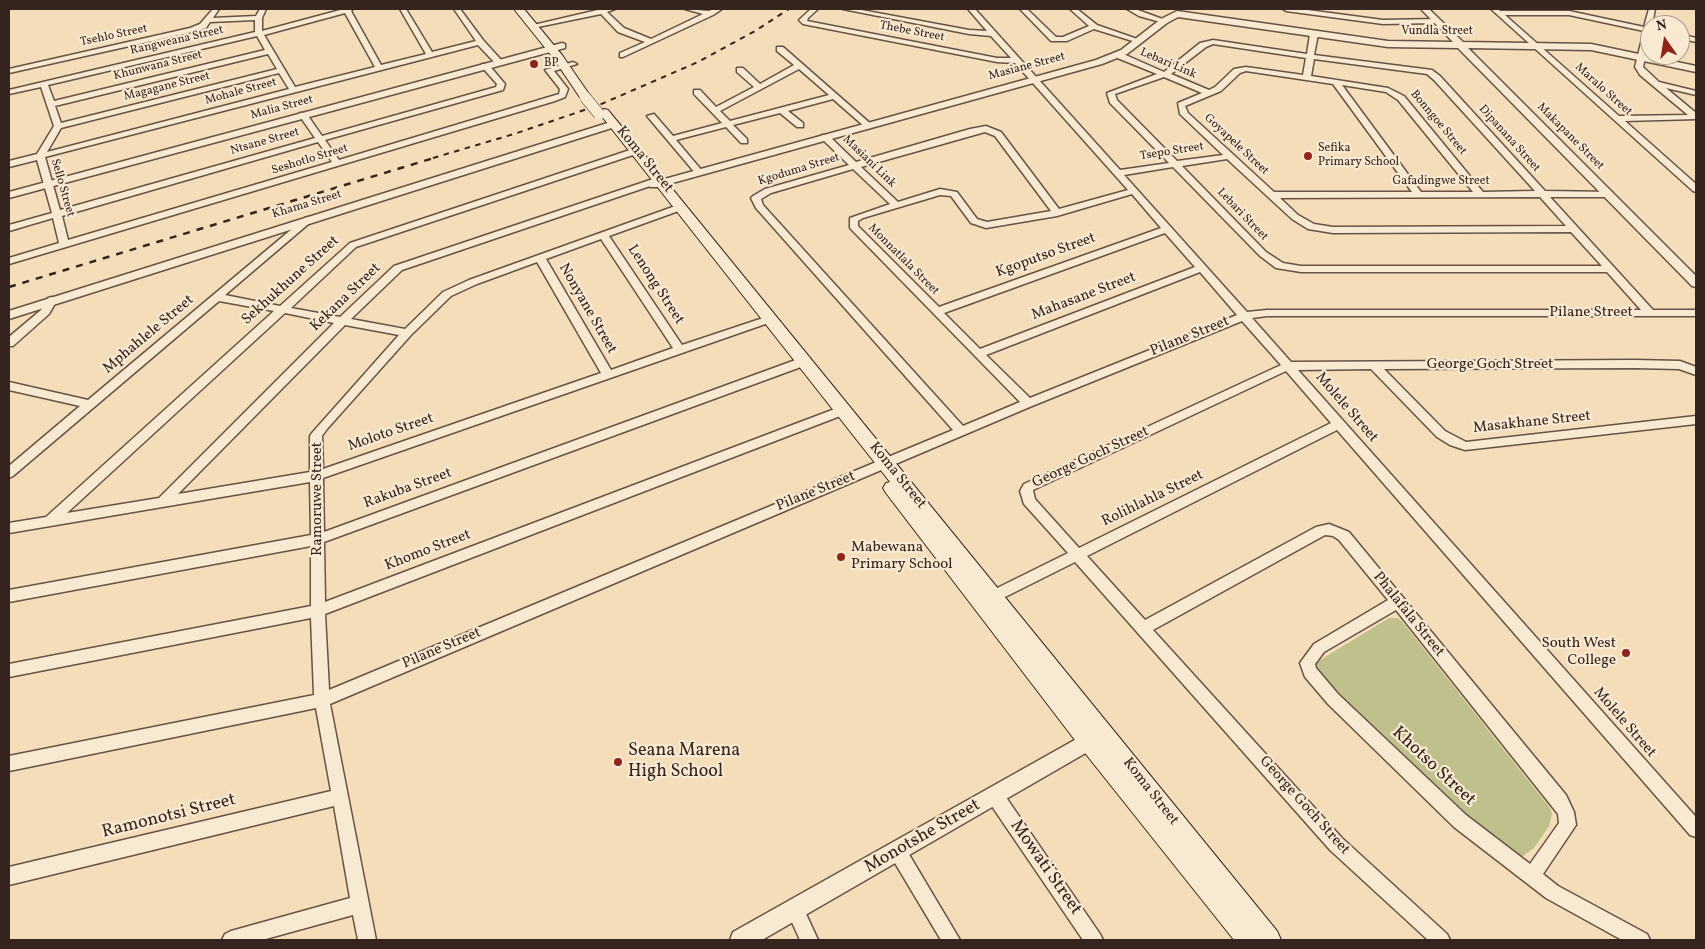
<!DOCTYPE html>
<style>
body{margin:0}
#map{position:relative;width:1705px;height:949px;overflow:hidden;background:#f4ddb9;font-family:Vollkorn,serif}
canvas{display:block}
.frame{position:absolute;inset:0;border:10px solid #36251e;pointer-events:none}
.north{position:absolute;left:1640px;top:15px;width:50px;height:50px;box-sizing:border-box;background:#f8e9d2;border:1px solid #aa9b8a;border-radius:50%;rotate:347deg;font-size:14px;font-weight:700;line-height:20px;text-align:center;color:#36251e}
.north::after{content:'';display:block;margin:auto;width:18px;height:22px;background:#8f2418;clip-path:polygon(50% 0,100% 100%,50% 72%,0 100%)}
</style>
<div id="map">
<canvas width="1705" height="949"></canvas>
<div class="frame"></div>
<div class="north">N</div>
</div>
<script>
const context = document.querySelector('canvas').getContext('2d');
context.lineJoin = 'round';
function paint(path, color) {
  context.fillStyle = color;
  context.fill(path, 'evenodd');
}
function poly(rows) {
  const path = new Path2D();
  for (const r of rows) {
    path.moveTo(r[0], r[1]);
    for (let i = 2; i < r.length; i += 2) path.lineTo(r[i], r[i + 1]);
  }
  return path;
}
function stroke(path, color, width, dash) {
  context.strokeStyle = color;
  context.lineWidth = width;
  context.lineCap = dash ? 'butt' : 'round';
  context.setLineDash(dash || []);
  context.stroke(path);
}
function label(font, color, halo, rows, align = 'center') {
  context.font = font + ' Vollkorn,serif';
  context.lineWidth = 4.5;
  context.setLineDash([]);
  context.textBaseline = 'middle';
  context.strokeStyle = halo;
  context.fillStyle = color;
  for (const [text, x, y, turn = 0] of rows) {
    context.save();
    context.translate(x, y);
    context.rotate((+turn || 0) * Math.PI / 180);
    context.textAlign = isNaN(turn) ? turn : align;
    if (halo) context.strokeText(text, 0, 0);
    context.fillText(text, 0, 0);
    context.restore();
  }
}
paint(poly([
 [1389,618,1398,618,1404,624,1550,808,1552,814,1549,826,1534,848,1520,858,1512,856,1411,771,1316,672,1316,663,1325,657]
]), '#bfc08c');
const minor = poly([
 [213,9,219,9,213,18,256,16,260,9,266,9,262,18,262,31,344,9,353,9,351,11,381,65,426,54,400,9,406,9,432,52,476,41,454,9,460,9,483,40,503,62,496,64,478,45,45,157,60,210,315,138,299,115,300,113,306,113,322,136,496,87,497,84,481,66,482,64,488,64,505,84,503,90,325,140,339,160,559,94,560,89,545,70,573,62,577,64,554,71,568,89,565,97,555,101,9,264,9,258,59,243,53,218,9,231,9,225,52,213,37,160,9,167,9,161,37,154,54,126,41,87,9,94,9,90,255,32,255,20,210,22,206,28,192,32,9,73,9,69,190,28,200,24,213,9],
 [345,13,375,67,295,87,264,35,345,13],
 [257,36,265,50,54,101,48,85,257,36],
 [268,54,277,69,61,123,55,106,268,54],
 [279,73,289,89,47,152,61,128,279,73],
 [318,142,332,162,68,240,62,216,318,142],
 [602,9,615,9,607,12,624,28,651,39,703,14,685,9,709,11,714,9,722,9,713,15,623,57,620,57,620,53,645,42,618,32,601,14,533,28,529,26,602,9],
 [811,9,818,9,808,18,807,21,997,58,1011,58,991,36,969,34,843,9,856,9,969,30,987,31,968,9,975,9,1120,170,1169,163,1110,103,1107,93,1157,74,1115,57,1115,53,1121,53,1164,72,1200,43,1213,40,1307,54,1310,34,1314,32,1318,34,1314,55,1432,70,1440,76,1545,191,1612,192,1612,196,1609,197,1550,197,1653,310,1696,310,1696,316,1267,316,1252,318,1291,362,1635,360,1680,361,1696,367,1696,375,1679,369,1635,368,1384,369,1445,431,1466,442,1696,416,1696,424,1465,450,1450,445,1437,437,1371,369,1298,370,1696,817,1696,837,1690,835,1337,430,1087,556,1145,620,1316,527,1329,524,1349,532,1566,795,1574,812,1576,825,1543,874,1558,886,1647,934,1650,940,1622,940,1546,898,1454,827,1328,704,1305,677,1300,663,1314,644,1388,600,1339,540,1333,536,1325,535,1153,630,1342,838,1447,934,1450,940,1428,940,1330,850,1075,562,991,604,986,606,981,604,979,600,981,596,1068,553,1024,504,1020,491,1024,484,1281,365,1242,321,1032,406,330,704,376,940,358,940,353,915,262,940,222,940,225,934,231,931,350,898,334,806,9,885,9,867,331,791,316,708,9,771,9,756,314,695,311,618,9,677,9,664,311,606,311,546,9,602,9,590,311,535,310,482,9,533,9,523,46,517,274,311,219,301,13,476,9,478,9,466,80,406,9,390,9,382,88,400,305,218,308,217,313,220,225,295,280,306,350,243,636,148,640,151,639,153,356,247,291,308,340,317,394,266,659,177,663,180,662,182,402,270,351,319,405,329,443,292,469,280,681,204,686,207,684,209,609,236,682,345,766,317,770,316,775,319,774,321,323,478,324,532,801,358,809,358,811,361,809,364,324,542,325,602,840,407,848,407,850,410,848,413,325,614,329,690,953,430,756,208,751,198,753,196,765,189,849,165,822,139,822,135,828,135,856,162,970,129,986,126,1001,132,1059,209,1128,190,1015,63,997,62,803,24,799,20,811,9],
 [1213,44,1306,58,1303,75,1246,67,1234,69,1215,87,1209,90,1171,74,1206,47,1213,44],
 [1314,59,1427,74,1434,80,1535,191,1483,192,1404,96,1388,88,1311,76,1314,59],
 [1246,71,1333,84,1412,192,1274,192,1188,113,1185,106,1221,91,1240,73,1246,71],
 [1164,77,1202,93,1178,103,1180,114,1223,155,1177,161,1117,100,1115,94,1164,77],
 [1342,85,1386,92,1398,100,1473,192,1421,192,1342,85],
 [985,132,995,136,1051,211,987,222,977,219,957,192,940,189,898,202,861,167,985,132],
 [1227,159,1292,219,1308,229,1333,233,1571,232,1602,266,1301,266,1283,263,1266,252,1182,166,1227,159],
 [1173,167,1260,256,1276,268,1301,272,1607,272,1641,310,1267,310,1247,312,1124,175,1173,167],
 [853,169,890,204,850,218,850,228,1020,402,963,426,763,205,761,199,771,193,853,169],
 [1132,194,1161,228,939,307,858,226,858,221,863,218,940,195,951,196,971,223,986,228,1057,216,1132,194],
 [1540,197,1566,226,1333,227,1314,224,1298,215,1280,198,1540,197],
 [1165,233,1195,267,980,349,944,313,1165,233],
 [601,239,673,348,611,370,546,259,601,239],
 [537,262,601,373,323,469,322,436,327,429,411,335,451,296,477,284,537,262],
 [1200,272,1237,315,1030,398,986,355,1200,272],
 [285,313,334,323,159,498,67,513,285,313],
 [345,325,399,335,312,433,310,436,310,472,178,494,345,325],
 [1286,371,1331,423,1079,548,1035,499,1033,490,1286,371],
 [1396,610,1558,814,1559,823,1530,864,1466,815,1338,694,1316,668,1315,664,1324,652,1396,610],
 [1020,9,1027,9,1056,37,1063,37,1089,26,1070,9,1077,9,1097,25,1143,41,1139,43,1094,29,1067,41,1051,41,1020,9],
 [1127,9,1135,9,1168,21,1164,23,1139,16,1127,9],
 [1283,9,1300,9,1383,20,1437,19,1441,21,1437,23,1383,24,1286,11,1283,9],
 [1491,9,1498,9,1500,11,1569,11,1644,27,1649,9,1655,9,1652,25,1650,25,1650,34,1643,67,1659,82,1696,91,1696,95,1666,88,1696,113,1696,119,1625,121,1696,184,1696,192,1693,191,1491,9],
 [1505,15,1569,15,1644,31,1635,67,1640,75,1688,115,1619,116,1505,15],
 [1680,34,1696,38,1696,42,1680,38,1680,34],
 [777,47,783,47,872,125,865,127,833,99,788,111,803,123,803,127,797,127,780,113,733,125,747,139,747,143,741,143,726,127,676,140,703,172,702,174,696,174,647,116,654,114,673,136,722,123,694,94,694,90,700,90,716,107,754,87,737,72,737,68,743,68,760,84,794,65,777,51,777,47],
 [799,69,829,95,730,121,720,111,799,69],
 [52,297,57,300,49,314,13,346,9,346,9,337,41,310,48,298,52,297],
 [995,788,1001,790,1100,934,1103,940,1083,940,989,802,987,796,989,790,995,788],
 [898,843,904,846,960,940,941,940,892,858,889,852,892,846,898,843],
 [795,900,801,903,818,940,800,940,786,909,789,903,795,900]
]);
const tertiary = poly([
 [1421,9,1429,9,1463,42,1591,44,1696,66,1696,72,1591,50,1468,48,1696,276,1696,287,1692,286,1458,48,1388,47,1178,17,1167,23,1127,54,1102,64,658,187,650,187,649,185,650,183,1096,60,1121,50,1161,19,1177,11,1388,41,1453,42,1421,9],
 [562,43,565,44,565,48,9,198,9,192,562,43],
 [614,121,619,124,618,126,9,319,9,311,614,121],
 [1096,728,1103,731,1105,737,1103,743,762,940,730,940,733,932,1096,728]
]);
const secondary = poly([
 [514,9,524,9,562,55,591,97,589,99,581,99,554,59,514,9],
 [604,109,608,110,1277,931,1281,940,1234,940,1081,748,886,493,883,488,886,483,890,482,600,114,598,112,600,110,604,109]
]);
stroke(minor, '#665345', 3);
stroke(tertiary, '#665345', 3);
stroke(secondary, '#36251e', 2);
paint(minor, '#f8e9d2');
paint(tertiary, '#f8e9d2');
paint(secondary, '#f8e9d2');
stroke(poly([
 [433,158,514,134,599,105,698,62,755,31,789,9]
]), '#36251e', 2, [5.5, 5.5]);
stroke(poly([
 [9,287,437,157]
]), '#36251e', 2.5, [7, 7]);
const secondaryBridge = poly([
 [585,97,599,114]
]);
stroke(secondaryBridge, '#36251e', 12, []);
stroke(secondaryBridge, '#f8e9d2', 11);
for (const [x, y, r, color] of [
 [534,64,5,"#8f2418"],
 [1308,156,5,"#8f2418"],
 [841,557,5,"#8f2418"],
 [1626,653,5,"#8f2418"],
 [618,762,5,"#8f2418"]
]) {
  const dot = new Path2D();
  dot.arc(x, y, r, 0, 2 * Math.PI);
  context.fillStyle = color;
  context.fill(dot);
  stroke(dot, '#f8e9d2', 2);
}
label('12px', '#36251e', '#f8e9d2', [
 ["Thebe Street",912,32,11],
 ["Vundla Street",1437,32],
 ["Tsehlo Street",114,36,-12],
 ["Rangweana Street",177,41,-13],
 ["Lebari Link",1168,64,23],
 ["Khunwana Street",158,66,-14],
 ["Masiane Street",1027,67,-15],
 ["Magagane Street",167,87,-14],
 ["Maralo Street",1603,90,42],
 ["Mohale Street",241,92,-15],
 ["Malia Street",282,108,-15],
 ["Bonngoe Street",1438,123,50],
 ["Makapane Street",1570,137,45],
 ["Dipanana Street",1509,139,48],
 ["Ntsane Street",265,142,-16],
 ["Goyapele Street",1236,145,43],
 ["Tsepo Street",1172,152,-9],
 ["Seshotlo Street",310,160,-17],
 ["Masiani Link",869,162,44],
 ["Kgoduma Street",799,170,-17],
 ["Gafadingwe Street",1441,182],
 ["Sello Street",62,188,74],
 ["Khama Street",307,205,-17],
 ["Lebari Street",1242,215,46],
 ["Monnatlala Street",903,260,45]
]);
label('12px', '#36251e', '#f8e9d2', [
 ["BP",544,64],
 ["Sefika",1318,149],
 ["Primary School",1318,163]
], 'left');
label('15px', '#36251e', '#f8e9d2', [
 ["Koma Street",644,160,51],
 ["Kgoputso Street",1046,256,-20],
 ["Sekhukhune Street",291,281,-42],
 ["Lenong Street",655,285,57],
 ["Mahasane Street",1084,297,-21],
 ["Kekana Street",346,298,-44],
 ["Nonyane Street",587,309,60],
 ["Pilane Street",1591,313],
 ["Mphahlele Street",149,335,-40],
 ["Pilane Street",1190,337,-22],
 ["George Goch Street",1490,365],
 ["Molele Street",1346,408,49],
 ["Masakhane Street",1532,423,-6],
 ["Moloto Street",391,433,-19],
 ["George Goch Street",1091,458,-25],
 ["Koma Street",897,476,51],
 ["Rakuba Street",408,489,-20],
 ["Pilane Street",816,492,-22],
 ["Ramoruwe Street",318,499,-90],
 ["Rolihlahla Street",1153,499,-26],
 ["Khomo Street",428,551,-21],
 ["Phalafala Street",1408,615,51],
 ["Pilane Street",442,649,-23],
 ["Molele Street",1624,723,49],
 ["Koma Street",1150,792,52],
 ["George Goch Street",1304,806,48]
]);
label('15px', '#36251e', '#f8e9d2', [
 ["Mabewana",851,548],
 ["Primary School",851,565],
 ["South West",1616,644,"right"],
 ["College",1616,661,"right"]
], 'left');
label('18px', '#36251e', '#f8e9d2', [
 ["Seana Marena",628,752],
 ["High School",628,773]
], 'left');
label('18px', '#36251e', '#f8e9d2', [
 ["Khotso Street",1433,767,43],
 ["Ramonotsi Street",169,817,-14],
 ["Monotshe Street",923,837,-30],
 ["Mowati Street",1045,868,55]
]);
</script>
